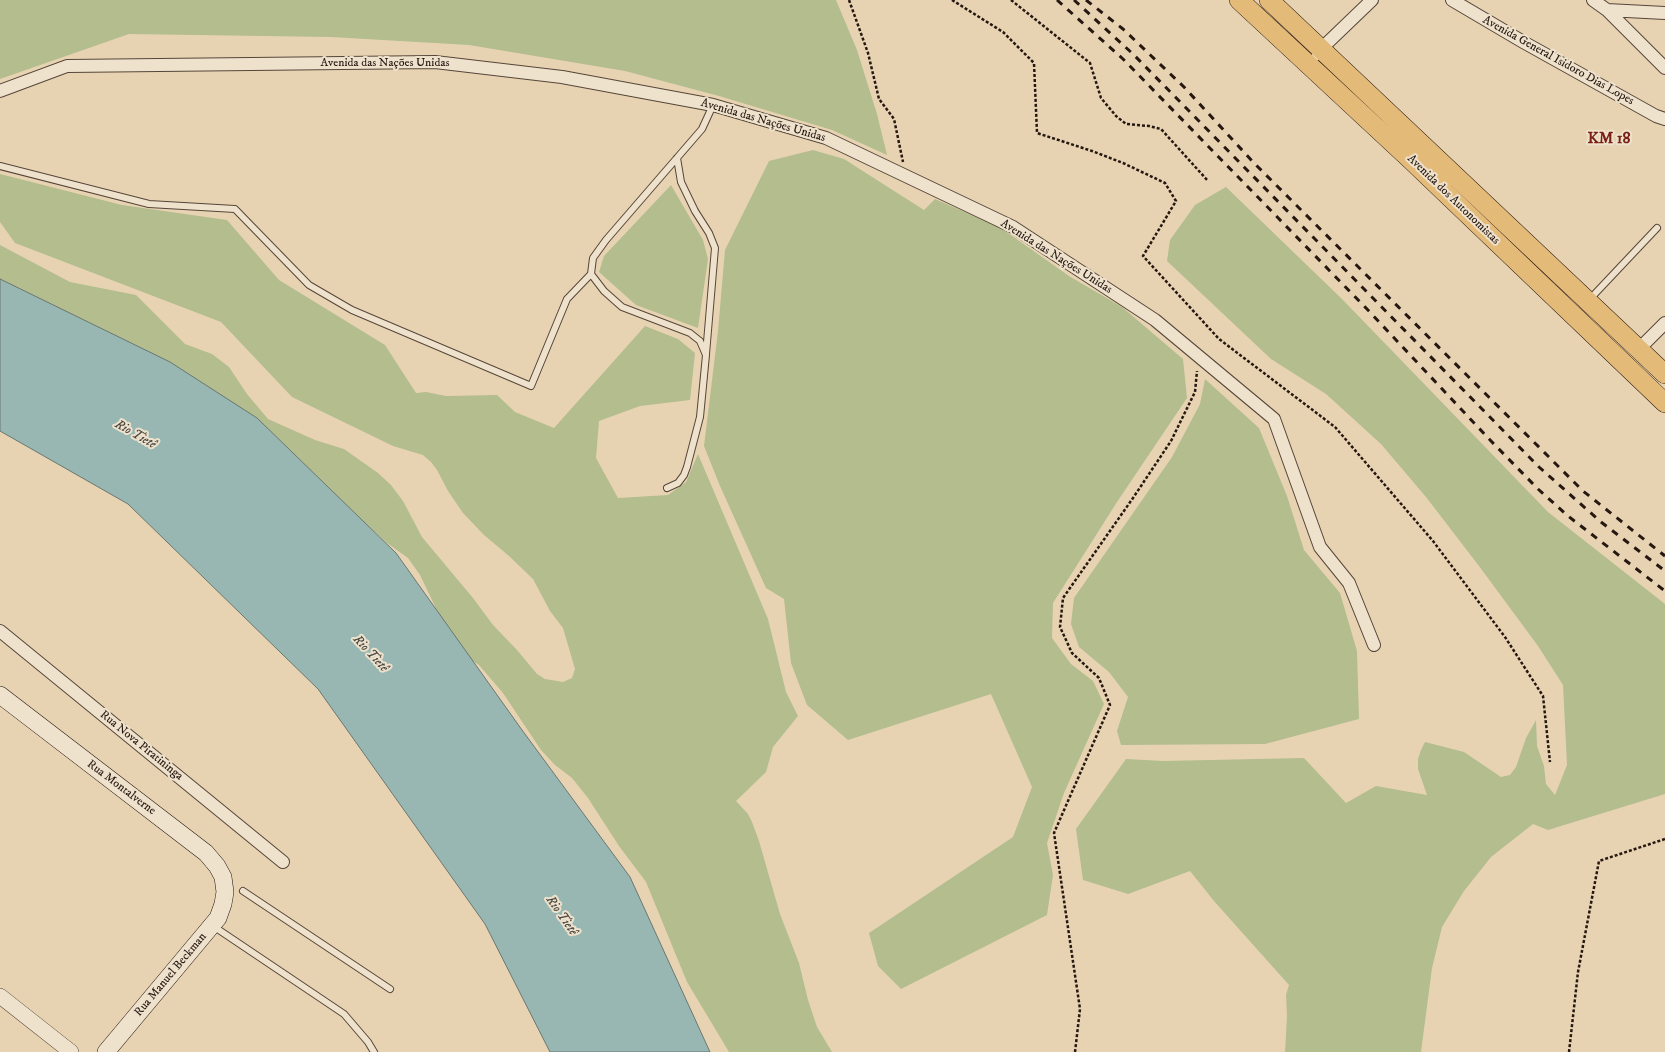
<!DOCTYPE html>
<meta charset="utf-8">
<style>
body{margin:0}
canvas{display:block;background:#e7d3b2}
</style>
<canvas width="1665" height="1052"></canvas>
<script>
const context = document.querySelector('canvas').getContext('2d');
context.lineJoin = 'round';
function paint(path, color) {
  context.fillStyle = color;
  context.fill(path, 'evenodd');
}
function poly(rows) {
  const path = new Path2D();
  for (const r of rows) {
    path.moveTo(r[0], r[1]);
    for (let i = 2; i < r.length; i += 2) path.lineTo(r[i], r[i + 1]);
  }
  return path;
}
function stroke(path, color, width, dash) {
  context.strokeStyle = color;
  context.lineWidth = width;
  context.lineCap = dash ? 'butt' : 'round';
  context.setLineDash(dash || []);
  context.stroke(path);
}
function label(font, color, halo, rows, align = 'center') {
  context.font = font + ' "IM FELL DW Pica",serif';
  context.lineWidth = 4;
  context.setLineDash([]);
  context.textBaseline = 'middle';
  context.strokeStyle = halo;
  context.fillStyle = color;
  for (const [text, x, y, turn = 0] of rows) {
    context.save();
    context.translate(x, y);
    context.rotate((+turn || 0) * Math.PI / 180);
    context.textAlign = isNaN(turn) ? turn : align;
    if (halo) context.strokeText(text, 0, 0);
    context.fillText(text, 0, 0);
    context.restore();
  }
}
paint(poly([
 [0,0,836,0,857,50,877,114,887,155,832,130,719,96,625,71,469,45,331,37,129,34,0,79],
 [813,150,844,159,924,210,935,199,1001,228,1069,276,1122,307,1183,359,1187,398,1117,502,1053,603,1052,638,1071,664,1093,681,1104,704,1064,793,1047,843,1053,875,1047,915,901,989,878,966,869,933,1013,837,1032,787,991,694,848,740,807,705,791,663,784,599,766,588,720,486,704,446,718,331,725,250,769,161],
 [0,174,122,205,227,220,279,280,385,345,416,393,426,392,446,396,497,395,515,412,554,428,645,326,678,339,695,353,690,400,640,406,599,421,596,458,618,498,668,495,686,482,698,454,768,619,786,692,798,716,773,747,766,772,736,801,748,814,752,822,759,841,780,914,799,963,808,1000,817,1027,832,1052,729,1052,687,982,646,882,619,846,588,798,572,778,555,765,541,750,503,693,479,665,469,659,443,623,420,575,408,558,387,543,351,510,0,285,0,245,70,282,136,295,185,344,212,354,229,367,247,394,268,419,315,440,344,449,378,473,391,485,403,501,422,537,473,598,493,625,517,650,537,674,545,679,563,682,572,678,575,669,563,628,550,611,533,579,509,556,484,535,463,513,448,491,437,470,431,462,423,455,393,446,292,397,221,322,15,243,0,222],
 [671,185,703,240,708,259,698,328,636,305,599,272,604,256],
 [1226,187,1342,299,1548,512,1665,604,1665,794,1548,830,1533,824,1491,857,1464,891,1442,927,1432,968,1421,1052,1285,1052,1287,1016,1286,995,1289,985,1214,901,1190,871,1128,894,1083,880,1076,829,1126,759,1163,761,1304,758,1346,803,1376,786,1427,795,1418,769,1418,759,1421,750,1425,742,1464,752,1501,777,1510,775,1516,767,1526,738,1536,720,1537,746,1544,766,1546,784,1555,795,1567,765,1563,685,1538,646,1479,566,1426,497,1381,444,1326,394,1271,359,1167,261,1170,240,1195,205],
 [1205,379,1259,428,1287,496,1304,550,1340,593,1357,651,1359,719,1265,744,1121,745,1117,731,1128,697,1109,672,1079,647,1071,624,1074,598,1172,457,1200,404]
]), '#b3bd8e');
const water = poly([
 [0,279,170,362,257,418,396,553,522,730,630,877,710,1052,550,1052,485,924,318,689,128,504,0,431,0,279]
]);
paint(water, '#98b7b2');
stroke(water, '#6a7772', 1);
const service = poly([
 [677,158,681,182,695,211,709,233,715,248,706,354],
 [0,166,149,204,235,209,309,285,352,310,531,386,567,299,591,274],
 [1589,300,1657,228],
 [667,488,678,483,684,475,687,467,700,417,706,355,700,341,690,333,622,307,604,291,591,274,593,258,606,240,702,129,713,105],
 [243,891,390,989],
 [213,926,344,1014,368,1042,374,1052]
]);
const minor = poly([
 [1452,0,1525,43,1656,116,1665,119],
 [1593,0,1607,10,1665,68],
 [1607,10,1665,13],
 [1318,54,1321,49,1372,0],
 [0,91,67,66,435,62,562,77,713,105,826,138,1013,227,1155,320,1274,419,1320,547,1349,583,1374,645],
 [1639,349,1665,323],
 [0,631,283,862]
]);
const tertiary = poly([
 [0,996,71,1052]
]);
const secondary = poly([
 [0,695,206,853,217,866,223,877,225,892,223,904,218,918,106,1052]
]);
const primary = poly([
 [1239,0,1411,160,1665,403],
 [1269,0,1665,374]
]);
stroke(service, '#564639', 8);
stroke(minor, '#564639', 14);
stroke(tertiary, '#564639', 16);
stroke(secondary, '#261711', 18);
stroke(primary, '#261711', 20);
stroke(poly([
 [849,0,868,53,879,99,894,119,903,162],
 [952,0,1003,32,1034,63,1037,133,1092,151,1123,163,1165,183,1176,201,1143,256,1219,339,1335,427,1433,541,1505,637,1543,696,1550,762],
 [1011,0,1090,63,1101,98,1116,116,1126,124,1149,126,1161,129,1208,181],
 [1075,1052,1080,1009,1054,833,1110,705,1099,678,1072,653,1060,627,1063,598,1133,498,1171,441,1195,392,1197,371],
 [1569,1052,1578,972,1599,861,1665,839]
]), '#261711', 2.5, [3, 2]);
stroke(service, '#efe2cd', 6);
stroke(minor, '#efe2cd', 12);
stroke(tertiary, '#efe2cd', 15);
stroke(secondary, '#efe2cd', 17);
stroke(primary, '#e4ba79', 19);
stroke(poly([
 [1057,0,1123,59,1366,308,1491,441,1538,489,1568,516,1665,591],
 [1074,0,1133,54,1539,467,1601,522,1665,571],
 [1086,0,1123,29,1184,87,1254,163,1583,491,1665,556]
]), '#261711', 3, [7, 7]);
label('12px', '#261711', '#efe2cd', [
 ["Avenida General Isidoro Dias Lopes",1558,61,29],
 ["Avenida das Nações Unidas",385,64],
 ["Avenida das Nações Unidas",763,121,16],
 ["Avenida dos Autonomistas",1453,200,44],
 ["Avenida das Nações Unidas",1056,257,32],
 ["Rua Nova Piratininga",141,746,39],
 ["Rua Montalverne",121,788,37],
 ["Rua Manuel Beckman",171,975,-50]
]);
label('italic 13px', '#484741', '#efe2cd', [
 ["Rio Tietê",135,435,30],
 ["Rio Tietê",370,654,47],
 ["Rio Tietê",561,916,55]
]);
label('bold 16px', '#7a1f14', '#efe2cd', [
 ["KM 18",1609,140]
]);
</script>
